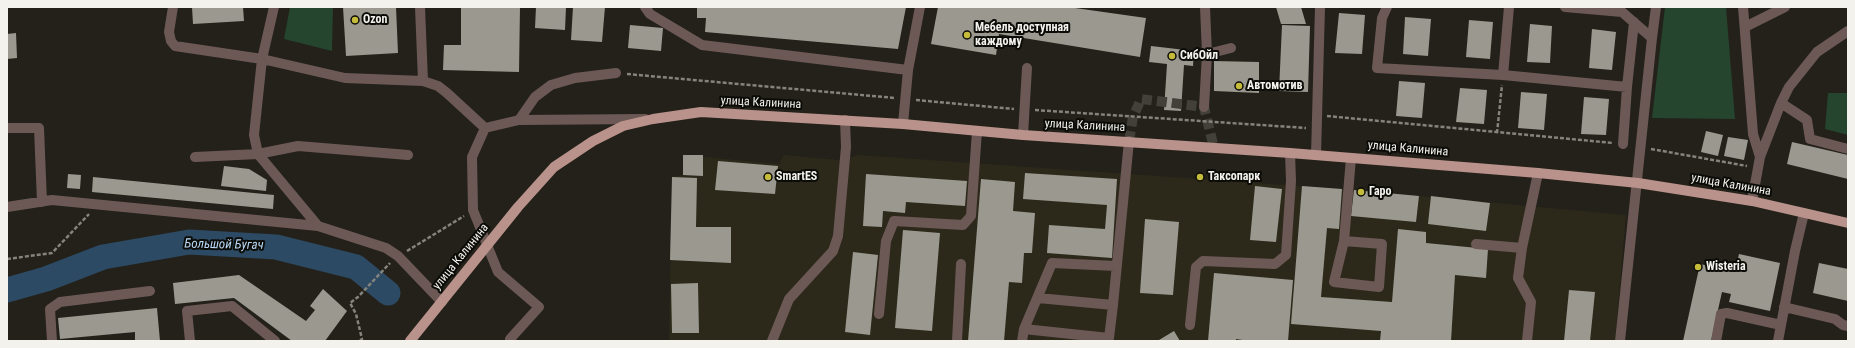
<!DOCTYPE html>
<meta charset="utf-8">
<style>
body{margin:0}
#map{position:relative;width:1855px;height:348px;overflow:hidden;background:#232119;font-family:"Roboto Condensed",sans-serif}
canvas{display:block}
.frame{position:absolute;inset:0;border:8px solid #f3f2ed;pointer-events:none}
</style>
<div id="map">
<canvas width="1855" height="348"></canvas>
<div class="frame"></div>
</div>
<script>
const context = document.querySelector('canvas').getContext('2d');
context.lineJoin = 'round';
function paint(path, color) {
  context.fillStyle = color;
  context.fill(path, 'evenodd');
}
function poly(rows) {
  const path = new Path2D();
  for (const r of rows) {
    path.moveTo(r[0], r[1]);
    for (let i = 2; i < r.length; i += 2) path.lineTo(r[i], r[i + 1]);
  }
  return path;
}
function stroke(path, color, width, dash) {
  context.strokeStyle = color;
  context.lineWidth = width;
  context.lineCap = dash ? 'butt' : 'round';
  context.setLineDash(dash || []);
  context.stroke(path);
}
function label(font, color, halo, rows, align = 'center') {
  context.font = font + ' "Roboto Condensed",sans-serif';
  context.lineWidth = 4;
  context.setLineDash([]);
  context.textBaseline = 'middle';
  context.strokeStyle = halo;
  context.fillStyle = color;
  for (const [text, x, y, turn = 0] of rows) {
    context.save();
    context.translate(x, y);
    context.rotate((+turn || 0) * Math.PI / 180);
    context.textAlign = isNaN(turn) ? turn : align;
    if (halo) context.strokeText(text, 0, 0);
    context.fillText(text, 0, 0);
    context.restore();
  }
}
paint(poly([
 [683,155,779,164,784,155,838,160,859,155,1354,190,1626,215,1615,341,669,341,672,177,683,175]
]), '#2c291b');
paint(poly([
 [290,7,333,7,332,51,284,39],
 [1665,7,1726,7,1735,119,1652,118],
 [1828,93,1848,93,1848,135,1825,129]
]), '#25452f');
stroke(poly([
 [7,290,46,279,103,257,189,242,276,247,356,267,388,293]
]), '#2c4a64', 25);
paint(poly([
 [192,7,243,7,244,21,193,24],
 [343,7,396,7,398,53,346,56],
 [461,7,520,7,519,72,443,70,444,45,461,45],
 [536,7,566,7,565,30,535,28],
 [573,7,605,7,602,42,571,40],
 [697,7,906,7,898,49,705,32,706,18,697,18],
 [938,7,1068,7,1146,18,1140,57,999,34,996,55,931,44],
 [1276,7,1301,7,1306,24,1281,24],
 [1339,13,1365,15,1362,54,1335,53],
 [1405,17,1431,19,1428,56,1403,54],
 [1469,20,1493,22,1490,59,1466,57],
 [1530,24,1552,26,1550,63,1527,62],
 [630,25,663,28,661,51,628,48],
 [1282,25,1310,26,1308,92,1279,91],
 [1592,29,1616,32,1612,70,1589,68],
 [16,33,17,58,7,59,7,34],
 [1151,46,1194,51,1193,66,1184,65,1181,111,1164,110,1167,64,1149,62],
 [1214,61,1259,62,1259,93,1214,91],
 [1399,81,1425,83,1422,118,1396,116],
 [1460,88,1487,90,1484,124,1456,122],
 [1521,92,1547,94,1544,130,1518,128],
 [1584,97,1609,99,1606,135,1581,134],
 [1706,131,1723,135,1718,156,1701,152],
 [1728,137,1748,140,1744,160,1724,156],
 [1792,142,1848,155,1848,179,1787,164],
 [683,155,703,155,703,176,683,175],
 [718,161,778,166,775,194,715,190],
 [224,166,249,169,267,180,266,191,221,186],
 [1025,173,1117,179,1112,258,1047,253,1049,225,1105,229,1107,205,1023,199],
 [68,174,81,175,80,189,67,188],
 [866,174,967,181,965,206,906,202,905,213,883,211,882,227,863,226],
 [93,177,274,195,273,209,92,192],
 [672,177,697,178,696,227,731,227,731,263,670,260],
 [981,179,1015,182,1013,211,1035,213,1032,253,1024,253,1022,283,1009,282,1004,341,968,341],
 [1255,186,1282,189,1276,242,1250,240],
 [1302,186,1342,189,1339,229,1327,228,1321,297,1392,302,1398,229,1426,232,1426,243,1488,249,1486,278,1455,275,1451,341,1380,341,1381,331,1291,324],
 [1354,190,1419,196,1416,222,1351,216],
 [1431,196,1490,203,1486,231,1428,224],
 [1145,219,1179,222,1173,295,1140,293],
 [903,230,940,233,932,331,895,328],
 [853,252,878,255,870,335,845,332],
 [1739,254,1780,263,1770,311,1729,302,1731,294,1722,292,1711,341,1683,341,1700,264,1735,272],
 [1819,263,1848,269,1848,301,1813,293],
 [1214,273,1293,280,1288,341,1249,341,1236,339,1236,341,1208,341],
 [239,275,306,321,315,310,310,306,323,289,347,311,325,341,292,341,234,298,175,304,173,283],
 [698,283,699,333,672,333,671,284],
 [1569,290,1595,292,1590,341,1564,341],
 [157,308,160,341,135,341,135,332,60,339,58,318],
 [1174,331,1180,341,1159,341,1159,340]
]), '#9b998f');
stroke(poly([
 [1129,141,1133,117,1141,99,1204,107,1214,148]
]), '#424039', 10, [10, 5]);
stroke(poly([
 [627,74,895,98],
 [916,100,1014,109],
 [1035,110,1306,128],
 [1327,116,1613,143],
 [1497,133,1502,85],
 [1651,149,1747,166],
 [407,251,464,216],
 [7,259,52,253,89,214],
 [360,341,362,339,356,314,350,303,358,297,390,263]
]), '#84837c', 2.5, [4, 2]);
stroke(poly([
 [173,7,169,32,171,41,175,46,262,59,274,7],
 [420,7,423,81,438,86,447,93,485,128],
 [645,7,650,14,702,45,908,70],
 [1387,7,1382,18,1377,68,1503,75,1627,87],
 [1565,7,1622,12,1652,38,1620,341],
 [1743,7,1753,134,1760,157],
 [1745,27,1785,7],
 [1652,38,1656,7],
 [1207,54,1231,48],
 [1503,75,1509,7],
 [1781,103,1807,120,1810,139,1848,149],
 [1204,107,1207,54,1205,7],
 [519,120,535,97,551,85,575,78,616,73],
 [903,124,908,70,920,7],
 [7,128,39,128,42,202],
 [1023,135,1027,68],
 [1623,144,1627,87,1634,22],
 [408,155,298,146,258,154,254,135,262,59,345,78,423,81],
 [1316,155,1320,7],
 [195,157,258,154,318,226],
 [1752,201,1760,157,1781,103,1789,87,1817,52,1848,31],
 [7,207,52,200,318,226,386,248,398,256,442,302],
 [1344,241,1382,244,1379,287,1334,282,1344,241,1351,158],
 [1476,244,1522,248],
 [1038,298,1113,305,1129,141],
 [1784,307,1835,319,1843,325,1848,326],
 [879,314,886,241,894,221,963,225,971,216,977,131],
 [1190,325,1196,267,1203,261,1275,264,1286,255,1291,181,1290,153],
 [1024,329,1109,338,1113,305],
 [510,339,539,307,498,272,473,210,472,157,485,128,519,120,645,119],
 [52,341,50,309,60,302,150,291],
 [190,341,187,311,232,306,275,341],
 [772,341,789,299,833,251,838,236,846,147,845,120],
 [957,341,961,264],
 [1022,341,1024,329,1052,263,1116,266],
 [1527,341,1531,302,1518,278,1522,248,1538,173],
 [1716,341,1721,314,1727,313,1781,325],
 [1778,341,1795,251,1804,213]
]), '#6c5956', 10);
stroke(poly([
 [410,341,518,207,554,167,593,141,623,126,653,119,701,112,903,124,1023,135,1290,153,1538,173,1638,183,1752,201,1848,223]
]), '#b9928b', 10);
for (const [x, y, r, color] of [
 [355,20,4,"#c6bc3c"],
 [967,35,4,"#c6bc3c"],
 [1172,56,4,"#c6bc3c"],
 [1239,86,4,"#c6bc3c"],
 [768,177,4,"#c6bc3c"],
 [1200,177,4,"#c6bc3c"],
 [1361,192,4,"#c6bc3c"],
 [1698,267,4,"#c6bc3c"]
]) {
  const dot = new Path2D();
  dot.arc(x, y, r, 0, 2 * Math.PI);
  context.fillStyle = color;
  context.fill(dot);
  stroke(dot, '#0b0b07', 1.5);
}
label('bold 12px', '#f3f2ed', '#0b0b07', [
 ["Ozon",363,20],
 ["Мебель доступная",975,28],
 ["каждому",975,42],
 ["СибОйл",1180,56],
 ["Автомотив",1247,86],
 ["SmartES",776,177],
 ["Таксопарк",1208,177],
 ["Гаро",1369,192],
 ["Wisteria",1706,267]
], 'left');
label('12px', '#f3f2ed', '#0b0b07', [
 ["улица Калинина",761,103,3],
 ["улица Калинина",1085,126,3],
 ["улица Калинина",1408,149,5],
 ["улица Калинина",1731,185,10],
 ["улица Калинина",461,257,-51]
]);
label('italic 13px', '#b9d8f5', '#0b0b07', [
 ["Большой Бугач",224,245,1]
]);
</script>
